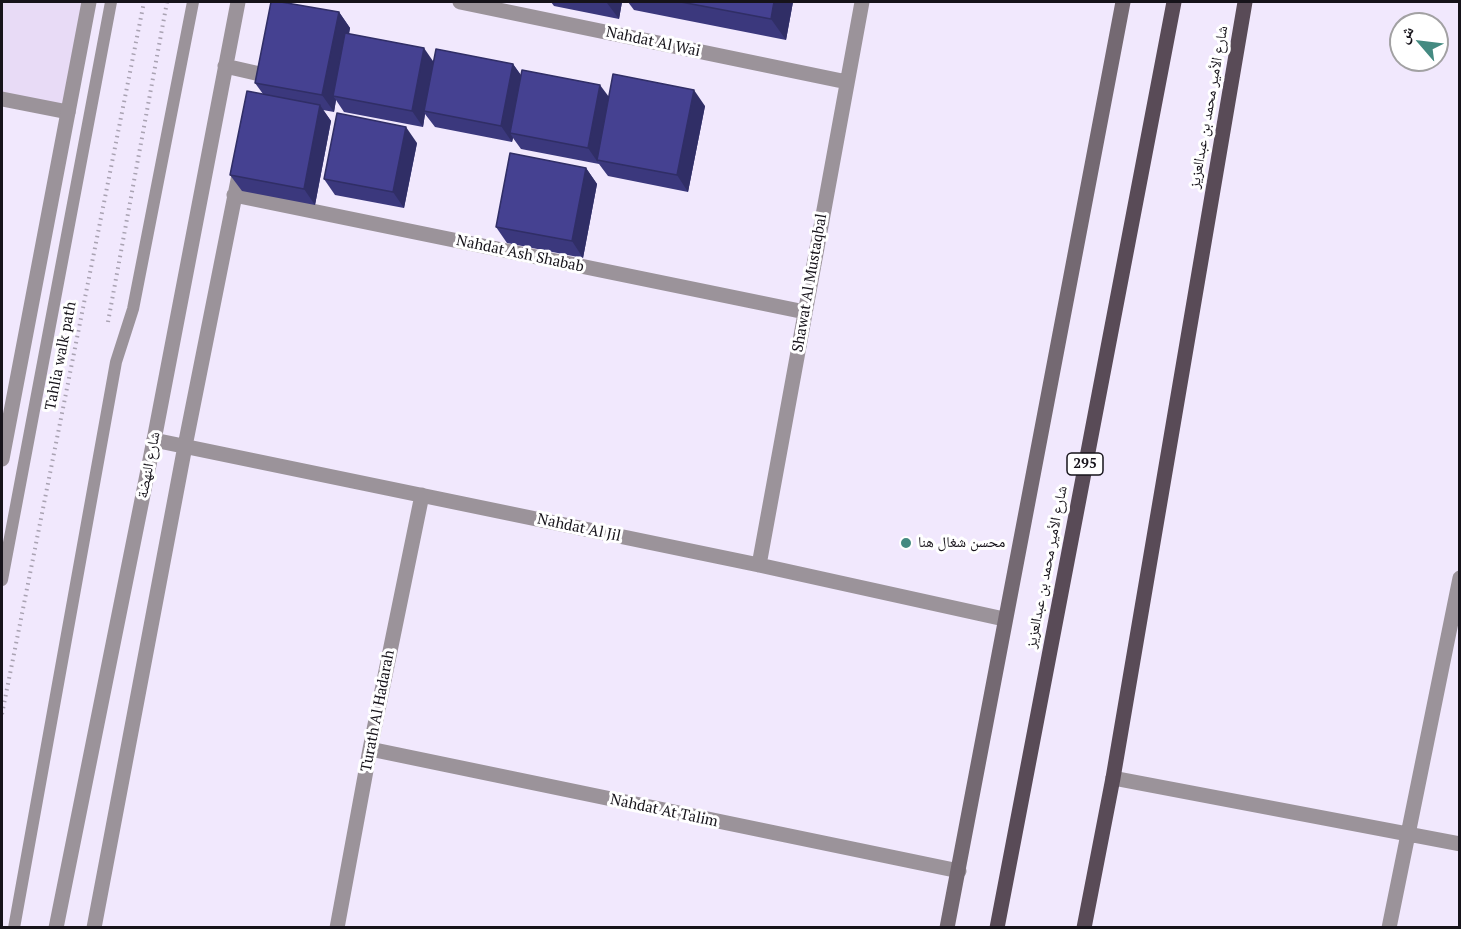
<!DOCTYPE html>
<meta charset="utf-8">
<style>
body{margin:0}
#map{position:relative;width:1461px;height:929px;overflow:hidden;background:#f1e8fd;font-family:"PT Serif","Noto Naskh Arabic",serif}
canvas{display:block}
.frame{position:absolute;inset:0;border:3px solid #16131a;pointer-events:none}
.north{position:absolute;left:1389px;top:12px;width:60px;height:60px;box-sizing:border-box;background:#fff;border:2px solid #a2a1a3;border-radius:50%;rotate:298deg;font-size:16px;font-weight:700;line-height:24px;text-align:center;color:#16131a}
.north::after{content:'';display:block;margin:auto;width:21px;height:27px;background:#448a81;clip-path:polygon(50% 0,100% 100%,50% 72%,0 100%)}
</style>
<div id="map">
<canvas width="1461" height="929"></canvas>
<div class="frame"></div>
<div class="north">ش</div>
</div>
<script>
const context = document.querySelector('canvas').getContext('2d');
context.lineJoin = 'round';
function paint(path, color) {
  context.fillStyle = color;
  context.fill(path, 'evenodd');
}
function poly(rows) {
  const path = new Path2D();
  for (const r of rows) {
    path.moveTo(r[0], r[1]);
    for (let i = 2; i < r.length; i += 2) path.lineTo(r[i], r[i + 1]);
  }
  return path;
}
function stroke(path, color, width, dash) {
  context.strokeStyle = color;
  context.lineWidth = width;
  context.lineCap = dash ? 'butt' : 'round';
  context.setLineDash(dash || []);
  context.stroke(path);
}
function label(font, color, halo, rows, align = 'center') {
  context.font = font + ' "PT Serif","Noto Naskh Arabic",serif';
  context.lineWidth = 6;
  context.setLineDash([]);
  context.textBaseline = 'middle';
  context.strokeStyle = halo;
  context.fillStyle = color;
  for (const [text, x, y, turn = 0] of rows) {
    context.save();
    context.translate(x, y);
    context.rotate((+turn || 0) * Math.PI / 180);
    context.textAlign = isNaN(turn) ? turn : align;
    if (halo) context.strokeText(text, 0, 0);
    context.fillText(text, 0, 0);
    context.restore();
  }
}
paint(poly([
 [2,2,89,2,68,112,2,99]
]), '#e8dbf6');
stroke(poly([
 [108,322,167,2],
 [2,714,144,2]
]), '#a9a2b2', 4, [1.5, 4.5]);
stroke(poly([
 [2,580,111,2],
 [14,928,116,362,133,309,193,2]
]), '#9b939a', 12);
stroke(poly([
 [460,2,847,82],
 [2,99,68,112],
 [234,195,805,312],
 [154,440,759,565,1004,619],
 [759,565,862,2],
 [370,749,959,871],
 [1113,778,1460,844],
 [94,928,185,446,241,165],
 [337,928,370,749,422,495],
 [1389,928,1460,578]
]), '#9b939a', 15);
stroke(poly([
 [225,66,260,74],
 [2,459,89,2],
 [56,928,154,440,238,2]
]), '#9b939a', 15);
stroke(poly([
 [947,928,1123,2]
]), '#746972', 15);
stroke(poly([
 [997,928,1174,2],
 [1084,928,1113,778,1245,2]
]), '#594b57', 15);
paint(poly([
 [551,2,622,2,619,19,554,6],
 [628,2,793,2,786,40,634,10],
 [339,12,350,28,349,34,433,61,513,64,521,75,609,97,705,106,688,192,608,176,599,164,521,149,513,138,512,142,435,127,425,114,423,127,344,112,336,100,334,112,323,110,331,121,315,205,242,191,230,175,263,94,255,83],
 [417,143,404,208,335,195,324,179],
 [586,168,597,184,583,258,507,243,496,227]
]), '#3b387d');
paint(poly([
 [608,2,622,2,619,19,607,3],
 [774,2,793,2,786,40,771,19],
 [339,12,350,28,337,97,333,96,336,100,334,112,322,95],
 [424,48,435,64,424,111,425,114,423,127,412,111],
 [513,64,524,80,510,133,513,138,512,142,501,126],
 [600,85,612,101,597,160,599,164,588,148],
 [694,90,705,106,688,192,677,175],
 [320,105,331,121,315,205,304,189],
 [406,127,417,143,404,208,393,192],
 [586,168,597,184,583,258,572,241]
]), '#302e66');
const building = poly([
 [271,2,281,2,339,12,322,95,255,83,271,2],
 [681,2,774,2,771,19,681,2],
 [345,33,424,48,412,111,333,96,345,33],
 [436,49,513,64,501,126,424,111,436,49],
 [522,70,600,85,588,148,510,133,522,70],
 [613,74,694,90,677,175,597,160,613,74],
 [247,91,320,105,304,189,230,175,247,91],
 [337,113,406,127,393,192,324,179,337,113],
 [510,153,586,168,572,241,496,227,510,153]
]);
paint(building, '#454191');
stroke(building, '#302e66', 1.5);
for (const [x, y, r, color] of [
 [906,543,6,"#448a81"]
]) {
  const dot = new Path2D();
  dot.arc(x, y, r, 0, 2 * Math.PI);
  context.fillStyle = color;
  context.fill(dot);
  stroke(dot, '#fff', 2);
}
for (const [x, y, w] of [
 [1085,464,36]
]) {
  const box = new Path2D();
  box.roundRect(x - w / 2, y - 11, w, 22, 4.5);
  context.fillStyle = '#fff';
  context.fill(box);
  stroke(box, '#16131a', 1.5);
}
label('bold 14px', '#16131a', null, [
 ["295",1085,464]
]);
label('15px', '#16131a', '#fff', [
 ["Nahdat Al Wai",653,42,12],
 ["شارع الأمير محمد بن عبدالعزيز",1209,107,-80],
 ["Nahdat Ash Shabab",520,254,12],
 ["Shawat Al Mustaqbal",810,283,-80],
 ["Tahlia walk path",61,356,-79],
 ["شارع النهضة",149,465,-79],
 ["Nahdat Al Jil",579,528,12],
 ["شارع الأمير محمد بن عبدالعزيز",1047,567,-79],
 ["Turath Al Hadarah",378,711,-79],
 ["Nahdat At Talim",664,811,12]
]);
label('15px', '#16131a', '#fff', [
 ["محسن شغال هنا",918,543]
], 'left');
</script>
